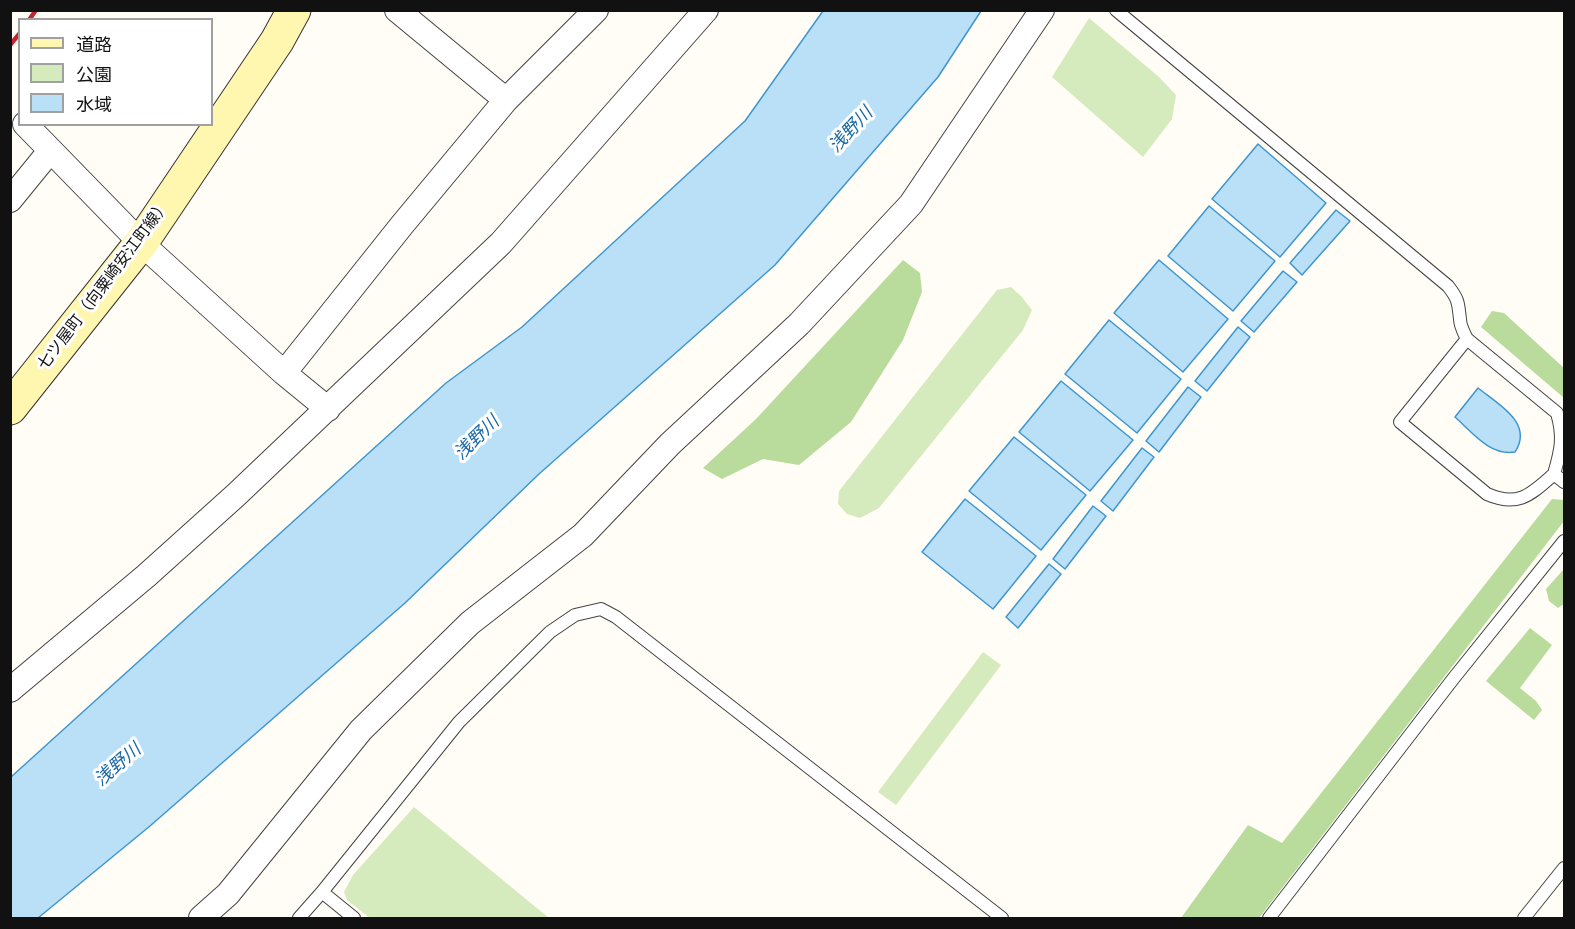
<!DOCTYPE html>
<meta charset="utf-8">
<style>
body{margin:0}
#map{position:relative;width:1575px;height:929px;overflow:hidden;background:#fffdf5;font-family:"Roboto Serif","Noto Sans JP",serif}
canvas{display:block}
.frame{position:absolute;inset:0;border:12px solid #111;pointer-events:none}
.legend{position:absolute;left:18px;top:18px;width:195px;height:108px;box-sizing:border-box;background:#fff;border:2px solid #a0a0a0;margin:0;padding:8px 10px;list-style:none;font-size:18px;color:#111}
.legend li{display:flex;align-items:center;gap:12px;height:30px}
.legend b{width:30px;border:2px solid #a0a0a0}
</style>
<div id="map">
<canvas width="1575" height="929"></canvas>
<div class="frame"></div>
<ul class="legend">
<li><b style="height:8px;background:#fff6b0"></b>道路</li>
<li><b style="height:16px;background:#d5ebbd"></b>公園</li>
<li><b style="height:16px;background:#b9e0f7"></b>水域</li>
</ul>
</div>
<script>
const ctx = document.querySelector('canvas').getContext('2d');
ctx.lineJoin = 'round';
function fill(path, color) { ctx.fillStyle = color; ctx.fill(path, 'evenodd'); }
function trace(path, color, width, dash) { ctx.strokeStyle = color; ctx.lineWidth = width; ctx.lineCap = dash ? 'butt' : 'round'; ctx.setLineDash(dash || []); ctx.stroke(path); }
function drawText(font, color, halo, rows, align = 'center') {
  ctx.font = font + ' "Roboto Serif","Noto Sans JP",serif'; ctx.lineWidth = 6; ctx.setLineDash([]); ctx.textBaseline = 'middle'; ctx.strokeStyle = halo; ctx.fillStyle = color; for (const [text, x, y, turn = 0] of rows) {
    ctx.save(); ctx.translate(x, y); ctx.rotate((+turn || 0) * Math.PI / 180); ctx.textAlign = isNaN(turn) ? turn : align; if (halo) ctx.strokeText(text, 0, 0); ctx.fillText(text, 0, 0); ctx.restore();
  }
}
fill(new Path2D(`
 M1089 18 1159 77 1176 95 1172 119 1143 157 1052 77Z
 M1011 287 1021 296 1032 310 1023 330 879 508 860 518 847 514 838 504 839 491 997 290Z
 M983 652 1001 665 896 805 878 792Z
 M414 807 549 918H370L347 900 344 892 353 875Z`), '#d5ebbd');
fill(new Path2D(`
 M903 260 920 273 922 292 903 340 851 422 799 465 763 459 722 479 703 468 756 419Z
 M1492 311 1504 313 1564 368V398L1481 327Z
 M1552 499 1564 500V521L1259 918H1181L1248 825 1282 843Z
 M1564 569V604L1558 608 1549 601 1546 589Z
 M1530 628 1552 645 1520 688 1536 701 1542 710 1534 720 1486 681Z`), '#b9dc9c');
const water = new Path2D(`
 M823 11H981L938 77 775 265 539 474 405 603 150 826 38 918H11V777L446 383 522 327 745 121Z
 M1258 144 1326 203 1280 257 1212 199Z
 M1209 206 1275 261 1233 311 1168 256Z
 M1336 210 1350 221 1302 275 1290 263Z
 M1159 260 1228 319 1183 372 1114 313Z
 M1283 271 1297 282 1254 332 1241 321Z
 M1109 320 1181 379 1137 433 1065 374Z
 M1238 327 1250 337 1207 391 1195 381Z
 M1061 381 1133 440 1090 491 1019 432Z
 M1188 387 1201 397 1159 452 1146 441Z
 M1478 388C1498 404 1534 423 1515 452 1490 456 1473 433 1455 417Z
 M1014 437 1086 495 1041 550 969 491Z
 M1142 448 1154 457 1113 511 1101 501Z
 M965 499 1036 556 993 609 922 552Z
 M1093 506 1106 516 1065 569 1053 559Z
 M1049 564 1061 574 1018 628 1006 617Z`);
fill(water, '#b9e0f7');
trace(water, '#3f96cf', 1.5);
const service = new Path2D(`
 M1116 10 1448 286C1459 300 1458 303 1460 319 1460 326 1464 333 1467 339L1557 413C1564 437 1561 450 1554 474L1564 482
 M1467 339 1400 422 1487 494C1519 508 1531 494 1554 474
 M299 918 322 892
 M354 918 322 892 459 722 550 632 575 615 601 609 616 617 1002 918
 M1269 918 1453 679 1564 541
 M1524 918 1564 868`);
const minor = new Path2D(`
 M397 10 506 100
 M25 124 141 243 284 373 328 409
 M10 200 50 151
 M284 373 402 225 506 100 596 10
 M10 690 146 576 236 495 501 243 706 10
 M201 918 228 894 361 730 470 623 583 535 670 444 799 324 911 204 1042 10`);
const secondary = new Path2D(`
 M10 408 141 243 277 41 294 10`);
trace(service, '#444', 14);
trace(minor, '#444', 26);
trace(secondary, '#333', 35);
trace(service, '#fff', 12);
trace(minor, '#fff', 24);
trace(secondary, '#fff6b0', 33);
trace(new Path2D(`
 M29 20 36 10
 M10 45 20 33`), '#c4262e', 4.5);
drawText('16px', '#111', '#fff', [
 ["七ツ屋町（向粟崎安江町線）",104,285,-53]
]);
drawText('italic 18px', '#1768a6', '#fff', [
 ["浅野川",851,130,-47],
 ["浅野川",477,438,-44],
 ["浅野川",118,765,-41]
]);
</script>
